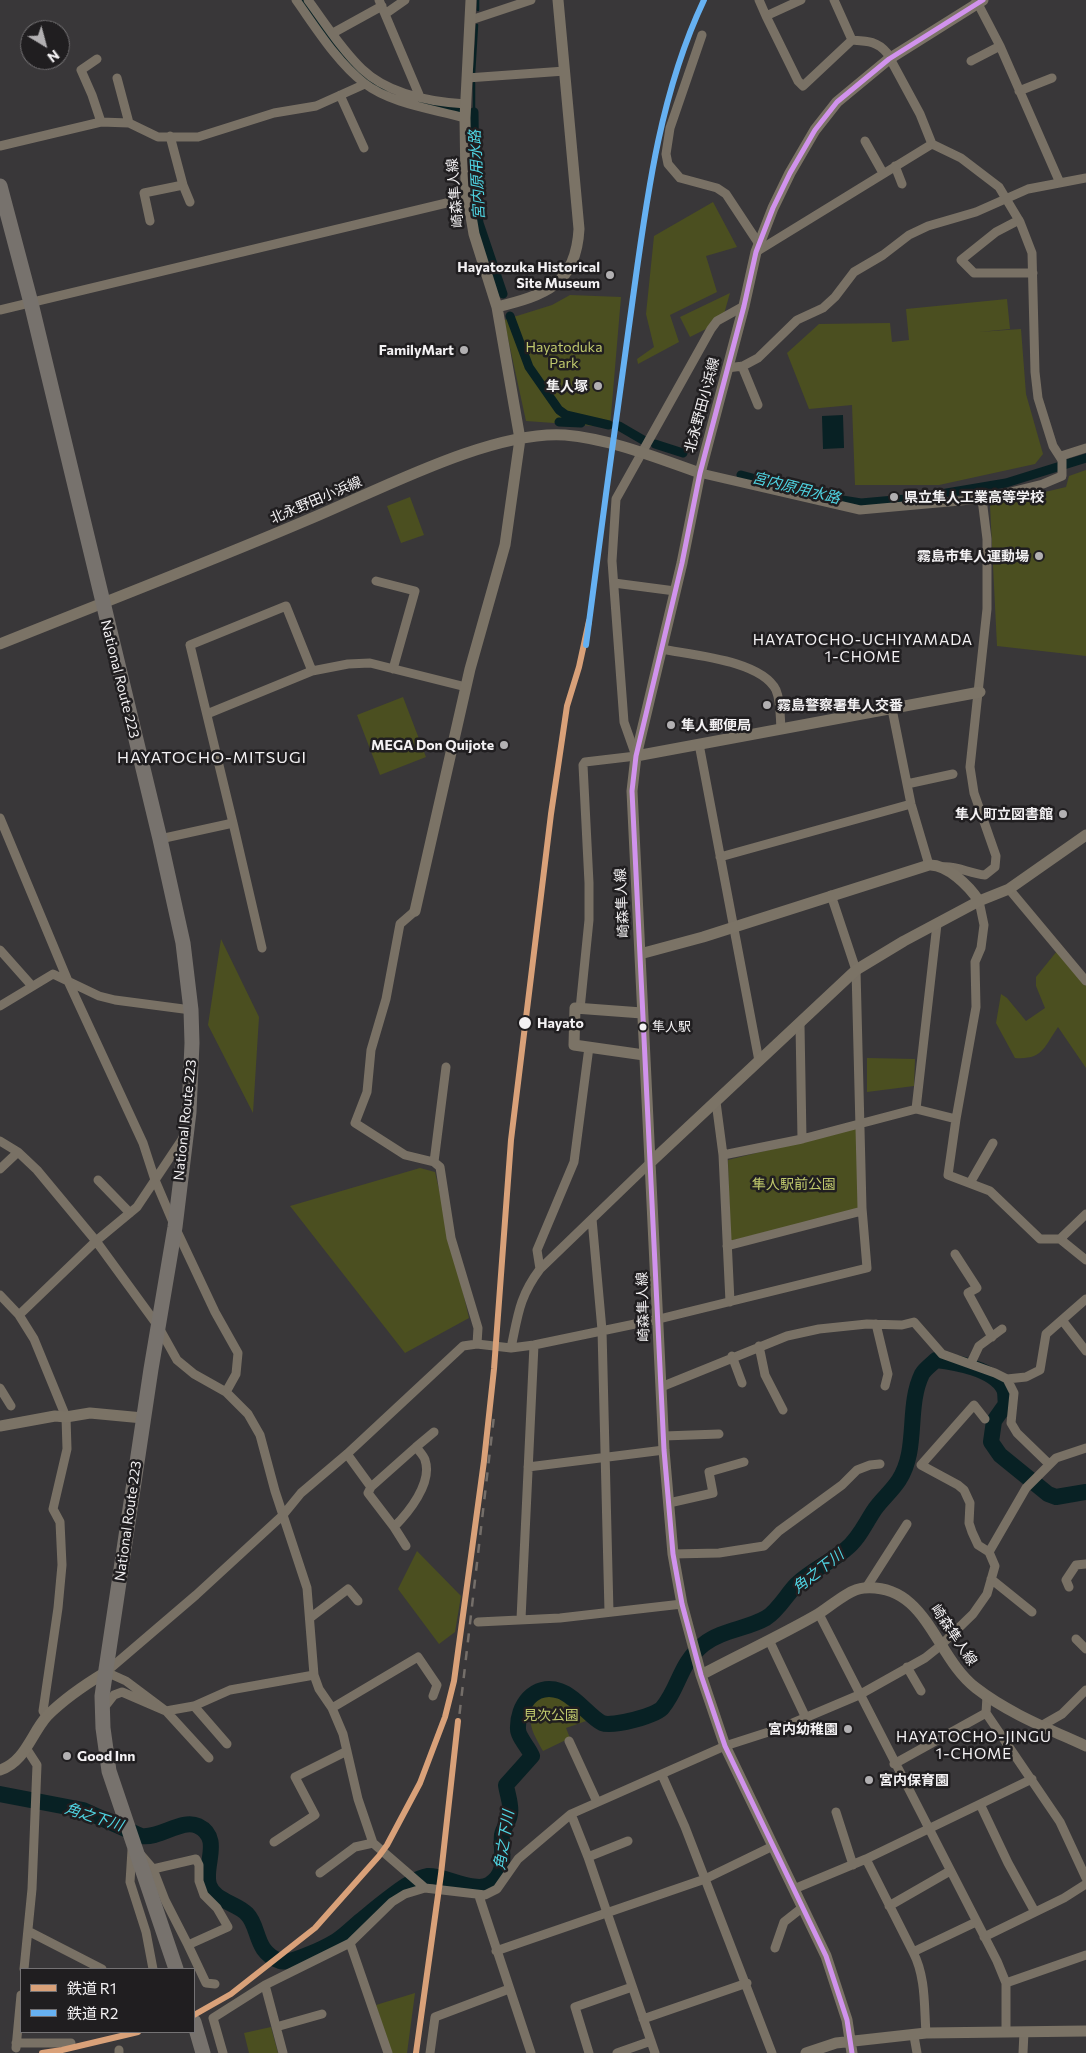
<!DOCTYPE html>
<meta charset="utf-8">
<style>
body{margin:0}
#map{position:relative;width:1086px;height:2053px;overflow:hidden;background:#393739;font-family:Commissioner,"Noto Sans JP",sans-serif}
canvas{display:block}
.legend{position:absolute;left:20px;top:1968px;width:175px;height:65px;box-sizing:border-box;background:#201e20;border:1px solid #747274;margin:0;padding:6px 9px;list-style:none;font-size:15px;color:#f3f1f3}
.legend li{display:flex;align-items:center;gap:10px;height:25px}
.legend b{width:25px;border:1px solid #747274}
.north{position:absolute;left:20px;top:20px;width:50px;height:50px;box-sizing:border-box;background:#201e20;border:1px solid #747274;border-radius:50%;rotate:143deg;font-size:14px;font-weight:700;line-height:20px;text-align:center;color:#f3f1f3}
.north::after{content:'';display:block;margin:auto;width:18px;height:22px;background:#b2b0b2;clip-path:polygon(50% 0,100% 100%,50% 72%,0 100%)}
</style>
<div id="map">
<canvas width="1086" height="2053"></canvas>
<ul class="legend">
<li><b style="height:6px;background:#d9a179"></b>鉄道 R1</li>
<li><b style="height:6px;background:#66b1f2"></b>鉄道 R2</li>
</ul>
<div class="north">N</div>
</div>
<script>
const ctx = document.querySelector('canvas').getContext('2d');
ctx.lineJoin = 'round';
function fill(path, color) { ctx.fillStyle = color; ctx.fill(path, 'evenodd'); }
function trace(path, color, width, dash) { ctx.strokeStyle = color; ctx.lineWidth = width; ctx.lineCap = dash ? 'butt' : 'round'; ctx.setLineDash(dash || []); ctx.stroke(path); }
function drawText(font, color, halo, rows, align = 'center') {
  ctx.font = font + ' Commissioner,"Noto Sans JP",sans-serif'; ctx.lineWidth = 5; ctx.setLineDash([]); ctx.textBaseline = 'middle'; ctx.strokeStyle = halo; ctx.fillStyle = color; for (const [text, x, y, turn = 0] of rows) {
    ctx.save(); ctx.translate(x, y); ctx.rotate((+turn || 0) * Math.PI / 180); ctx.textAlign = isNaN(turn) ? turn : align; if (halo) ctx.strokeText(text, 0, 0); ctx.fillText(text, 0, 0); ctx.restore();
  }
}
fill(new Path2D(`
 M713 202 737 247 706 256 717 292 670 315 679 342 638 364 637 359 654 347 646 314 654 236Z
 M730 293 722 321 690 337 680 317Z
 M570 295 621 297 610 427 526 421 504 320 552 305Z
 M1007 299 1010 329 979 332 1021 329 1026 394 1043 454 1035 464 939 485H855L852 405 809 409 787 353 819 324 890 323 892 342 909 340 906 309Z
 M1086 470V656L997 646 990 505 1066 487 1069 476Z
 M410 497 424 535 401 543 387 506Z
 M403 697 426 757 380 775 357 715Z
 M221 939 259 1017 253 1113 208 1025Z
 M1057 951 1086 986V1068L1058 1027C1044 1047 1043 1060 1015 1058L996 1023 1001 994 1007 998 1026 1021 1045 1008 1036 986V977Z
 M867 1058 915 1059 914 1086 867 1092Z
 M857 1128 860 1209 730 1241 728 1160Z
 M420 1168 435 1172 469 1318 405 1353 290 1206Z
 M417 1551 461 1596 455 1632 439 1644 398 1589Z
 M545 1695C566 1695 576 1704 589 1720L566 1728 570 1738 543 1751C532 1731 526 1723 535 1700Z
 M415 1993 407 2053H391L376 2005Z
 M271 2027 278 2053H249L244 2033Z`), '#4b4f20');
fill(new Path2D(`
 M843 415 844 448 823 449 822 416Z`), '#082124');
trace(new Path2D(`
 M478 0V10
 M474 74 477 25
 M474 112V83`), '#082124', 2.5);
trace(new Path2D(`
 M301 0C325 33 348 72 386 89
 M410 99 456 110
 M474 112 475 192 479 223 503 294
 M510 316 529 367 559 410 566 415 609 425
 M559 422 581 423
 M619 426 643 440
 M655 444 683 453
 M741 475 823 497 861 503 917 498 1006 483 1086 458`), '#082124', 9);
trace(new Path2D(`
 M0 1794 83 1810 141 1836C160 1839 182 1818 198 1826 223 1838 203 1866 209 1885 214 1901 237 1903 247 1914 260 1927 254 1952 280 1961 290 1965 326 1947 336 1941 344 1936 352 1928 359 1922 375 1909 390 1896 407 1885 412 1882 421 1877 428 1876 444 1875 476 1894 490 1884 509 1871 500 1853 502 1835 503 1828 509 1822 510 1814 512 1806 507 1793 506 1785L532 1756C529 1748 518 1737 518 1729 517 1706 534 1682 560 1691 575 1696 591 1718 602 1723 612 1727 657 1716 663 1707 680 1686 679 1664 704 1644 722 1630 747 1629 766 1618 778 1611 787 1594 797 1584 812 1570 831 1562 846 1549 859 1539 866 1522 875 1509 882 1499 892 1491 899 1480 919 1449 906 1407 922 1374 925 1369 932 1364 936 1360 955 1362 994 1369 1004 1389 1006 1393 1005 1400 1006 1404L994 1421 991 1442 1000 1455 1048 1494 1056 1497 1086 1492`), '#082124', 16);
trace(new Path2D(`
 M296 0C316 28 337 62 364 83 391 104 433 109 465 118
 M308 0C325 23 341 49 362 69 388 94 432 102 466 104
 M379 0 420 97
 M759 0 766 16
 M801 0 766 16 798 81 803 86 852 40
 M976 0 1000 46 1060 183
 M385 14 405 0
 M471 20 531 0
 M333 33 382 6
 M702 35 670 128 666 154 668 164 680 178 717 188 726 194 759 244
 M97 59 81 70 92 95 101 122
 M971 61 1000 46
 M117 78 129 123
 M467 78 565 71
 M1019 91 1052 78
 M340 95 364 148
 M865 141 883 173
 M0 146 101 122 129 123 158 137H198L274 113 316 106 365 84
 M895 166 902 184
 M183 185 190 202
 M1019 220 996 232 961 260 974 273H1033
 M150 221 144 193 183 185 170 136
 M756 252 932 144
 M0 310 459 200 469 201
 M742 366 758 405
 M727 368 743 366 758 358 797 320 823 308 835 297 854 272 883 255 909 235 928 226 976 212 1028 189 1086 178
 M1061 456 1086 448
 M700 473 860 510 982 499 1043 484 1062 476V460L1053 446 1038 398 1035 372 1032 253 1020 222 999 187 961 158 932 144 920 114 887 53C877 41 867 41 852 40L834 0
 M376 581 415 591 393 669
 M614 583 675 591
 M661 649C691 655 761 660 776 690 781 702 780 717 781 729
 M312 671 348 664 370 663 466 687
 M892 709 911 804 929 865
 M699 744 759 1061
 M907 784 953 774
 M0 818 68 981 143 1143 155 1180 175 1227 215 1312 238 1353 236 1374 226 1392
 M233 823 262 948
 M160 839 233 823 190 645 286 606 312 671 207 714
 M720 857 911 804
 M942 867C956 865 970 874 985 875L995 867 996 856 974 793 970 767 987 609V539L982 499
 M1009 889 1086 981
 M415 911 400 924 386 999 371 1050 367 1092 355 1123 405 1155 434 1162 440 1167 451 1238 478 1328 477 1344
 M0 950 32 986
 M0 1006 53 974 99 996 115 1000 191 1010
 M580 1009 589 920V883L583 765 585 762 636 756 624 722 612 561 616 499 711 329 717 321 744 306
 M800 1025 802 1139
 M716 1102 723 1155 730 1302
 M916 1109 937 924
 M956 1119 976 1007 975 962 981 948 984 925 979 901
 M0 1141 18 1152 37 1170 96 1241 158 1326 177 1360 194 1374 226 1392 248 1414 260 1435 275 1491 307 1588 314 1675 319 1689 332 1708 343 1734 358 1799 373 1843 425 1888
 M723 1155 802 1139 916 1109 956 1119 948 1175 990 1191 1040 1239H1060L1086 1260
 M434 1162 446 1067
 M0 1169 18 1152
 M98 1180 130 1213
 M970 1183 993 1143
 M592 1219 602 1330 609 1612
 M1060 1239 1086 1214
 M727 1246 862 1211
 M955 1254 977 1288 968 1293 992 1337
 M540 1269 537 1250 574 1162 589 1047
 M0 1295 19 1315 34 1339 66 1417 67 1449 53 1509 60 1522 62 1565 58 1608 43 1711 47 1717
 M19 1315 96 1241 137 1207 183 1138
 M1062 1320 1086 1351
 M876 1324 888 1374 885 1386
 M759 1346 765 1375 783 1410
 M511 1348C518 1315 519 1297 540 1269L652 1161
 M732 1356 742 1383
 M971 1363 979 1346 1002 1329
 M1007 1379 1026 1377 1040 1370 1046 1334 1086 1299
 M661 1387 787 1336 819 1329 867 1324 902 1325 914 1322 942 1354 995 1373 1007 1379 1014 1393 1011 1423 1017 1433 1049 1464
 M0 1388 11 1406
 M664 1436 719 1434
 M416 1447 434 1432
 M347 1454 371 1487 368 1493 394 1527C408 1513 433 1483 425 1460 424 1456 419 1451 416 1447L371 1487
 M528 1467 664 1450
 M669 1503 713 1493 709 1472 744 1462
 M394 1527 406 1546
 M989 1552 1026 1488 1056 1458 1086 1448
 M673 1554 719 1553 764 1546 779 1531 842 1485 857 1470 870 1465 880 1464
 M991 1579 1032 1612
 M1069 1587 1066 1580 1076 1565 1086 1564
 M866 1588 907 1524
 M819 1614 997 1961 1006 1983V2032
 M310 1618 348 1589 358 1601
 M521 1619 534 1345
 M478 1622 560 1618 682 1604
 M1076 1639 1086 1649
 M769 1640 805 1716
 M907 1667 921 1691
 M314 1675 230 1690 194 1706 166 1711 126 1681 106 1672 196 1595 283 1515 301 1493 347 1454 463 1346 477 1344 511 1348 534 1345 659 1319 867 1268 862 1208 856 970 831 895
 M194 1706 227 1744
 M332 1708 418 1657 437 1685 433 1696
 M103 1709 114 1695 122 1692 166 1711 209 1758
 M986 1713 1060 1822 1086 1878
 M1041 1726 1062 1714 1086 1690
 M569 1741 597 1802
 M894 1764 986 1713 987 1696
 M662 1775 685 1827 772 2053
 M980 1804 1008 1863 1035 1912
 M836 1812 853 1865
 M571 1814 588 1857 655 2053
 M274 1842 315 1815 295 1777 347 1751
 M132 1850 130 1882 146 1932 153 1969
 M141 1855 153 1869 165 1900 188 1945 228 1927 217 1908 204 1895 199 1881V1865L196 1859 153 1869
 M588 1857 628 1841
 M866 1859 913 1952 976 1922
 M320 1873 355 1847 373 1843
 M794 1889 866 1859 1032 1779
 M479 1896 531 2053
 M889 1906 950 1871
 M28 1931 102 1969
 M984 1937 1064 1898 1086 1884
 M350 1943 388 2053
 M188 1945 206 1983 215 1984
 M775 1948 784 1922 803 1907
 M496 1951 705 1879 773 1846
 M913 1952C926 1977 924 2006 926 2033
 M24 1969 32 1889 37 1765 26 1748
 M1006 1983 1086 1955
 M265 1985 283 2053
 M643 2019 747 1983
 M276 2027 322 2014
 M914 2036 917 2053
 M16 2043H71
 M16 2048 21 1995
 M119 2050V2053
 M223 2053 213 2018 265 1985 350 1943 392 1902 405 1894 425 1888 485 1895 497 1889 518 1859 571 1814 725 1746 781 1728 859 1695 925 1658 940 1646 973 1614 987 1594 995 1566 989 1552 978 1545 972 1532 969 1523 970 1503 964 1490 958 1485 921 1465 974 1405 985 1419
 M430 2053 435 2017 509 1989
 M589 2053 575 2007 632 1987
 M617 2053 651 2041
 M1023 2053 1024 2032`), '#797165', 9);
trace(new Path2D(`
 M497 307C545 295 576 285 579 229L558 0
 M0 644C102 603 204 564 305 521 376 492 490 430 565 435 611 439 657 458 700 473
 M636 756 980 692
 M415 911 470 669 505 545 520 439 497 307 474 234 466 187 465 118 471 0
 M640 954 703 937 929 865C947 864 969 886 979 901
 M642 1013 575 1008 574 1045 644 1055
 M652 1161 856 970 904 941 979 901 1009 889 1086 835
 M0 1426 55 1416 66 1417 90 1413 143 1418
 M701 1675C740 1654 780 1636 818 1614 831 1606 849 1589 864 1588 927 1583 935 1657 976 1688 1008 1713 1049 1729 1086 1746
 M0 1770C25 1762 31 1734 47 1716 64 1699 86 1684 106 1672
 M806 2053 836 2043 926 2033 1086 2031
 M852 2053 847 2020 826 1956 725 1746 701 1675 682 1604 673 1554 664 1450 632 791 636 756 682 563 700 473 744 306 756 252 773 208 790 173 815 130 837 102 889 59 983 0`), '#7b7366', 11);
trace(new Path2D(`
 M0 186 31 303 160 839 183 943 191 1010 192 1043 189 1112 175 1227 151 1369 102 1696 103 1728 109 1771 176 1969
 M194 2022 203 2053`), '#77726d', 15);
trace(new Path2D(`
 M416 2053 441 1874 494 1416`), '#746e69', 2.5, [9, 9]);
trace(new Path2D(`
 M852 2053 847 2020 826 1956 725 1746 701 1675 682 1604 673 1554 664 1450 632 791 636 756 682 563 700 473 744 306 756 252 773 208 790 173 815 130 837 102 889 59 983 0`), '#d193ec', 5);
trace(new Path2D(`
 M194 2015 231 1994 315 1928 379 1856 387 1845 420 1783 445 1717 454 1681 484 1461 494 1369 511 1140 551 814 567 706 579 667 589 621
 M42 2053 62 2050 138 2032
 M416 2053 441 1874 458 1721`), '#d9a179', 6);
trace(new Path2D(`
 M586 645C600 536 615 428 630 319 645 212 657 99 704 0`), '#66b1f2', 6);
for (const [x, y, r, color] of [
 [610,275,5,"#b2b0b2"],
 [464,350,5,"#b2b0b2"],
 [598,386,5,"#b2b0b2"],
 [894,497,5,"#b2b0b2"],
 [1039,556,5,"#b2b0b2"],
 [767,705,5,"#b2b0b2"],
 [671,725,5,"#b2b0b2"],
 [504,745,5,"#b2b0b2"],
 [1063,814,5,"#b2b0b2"],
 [525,1023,7,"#f3f1f3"],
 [643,1027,4.5,"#f3f1f3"],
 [848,1729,5,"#b2b0b2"],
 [67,1756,5,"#b2b0b2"],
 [869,1780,5,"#b2b0b2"]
]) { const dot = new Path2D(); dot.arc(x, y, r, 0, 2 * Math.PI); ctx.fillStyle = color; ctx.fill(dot); trace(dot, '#201e20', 2); }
drawText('13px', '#f3f1f3', '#201e20', [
 ["隼人駅",652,1027]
], 'left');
drawText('14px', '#f3f1f3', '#201e20', [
 ["崎森隼人線",455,193,-95],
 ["北永野田小浜線",702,405,-75],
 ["北永野田小浜線",316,500,-23],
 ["National Route 223",120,679,76],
 ["崎森隼人線",622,903,-93],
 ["National Route 223",185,1120,-84],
 ["崎森隼人線",643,1307,-92],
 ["National Route 223",128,1521,-82],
 ["崎森隼人線",954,1635,56]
]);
drawText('bold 14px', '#f3f1f3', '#201e20', [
 ["Hayatozuka Historical",600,267],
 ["Site Museum",600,283],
 ["FamilyMart",454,350],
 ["隼人塚",588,386],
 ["県立隼人工業高等学校",904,497,"left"],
 ["霧島市隼人運動場",1029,556],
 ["霧島警察署隼人交番",777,705,"left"],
 ["隼人郵便局",681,725,"left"],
 ["MEGA Don Quijote",494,745],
 ["隼人町立図書館",1053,814],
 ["宮内幼稚園",838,1729],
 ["Good Inn",77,1756,"left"],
 ["宮内保育園",879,1780,"left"]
], 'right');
drawText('14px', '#bfc86c', '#201e20', [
 ["Hayatoduka",564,347],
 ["Park",564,363],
 ["隼人駅前公園",794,1184],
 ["見次公園",551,1715]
]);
drawText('bold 14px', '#f3f1f3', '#201e20', [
 ["Hayato",537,1023]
], 'left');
drawText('italic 15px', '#4fd5e3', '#201e20', [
 ["宮内原用水路",477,175,-93],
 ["宮内原用水路",796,488,14],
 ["角之下川",818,1571,-38],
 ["角之下川",94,1817,18],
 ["角之下川",504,1840,-81]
]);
ctx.letterSpacing = '1px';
drawText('15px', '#f3f1f3', '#201e20', [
 ["HAYATOCHO-UCHIYAMADA",863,640],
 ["1-CHOME",863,657],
 ["HAYATOCHO-JINGU",974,1737],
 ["1-CHOME",974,1754]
]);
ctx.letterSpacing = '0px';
ctx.letterSpacing = '1px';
drawText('16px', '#f3f1f3', '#201e20', [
 ["HAYATOCHO-MITSUGI",212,758]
]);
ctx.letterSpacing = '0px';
</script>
